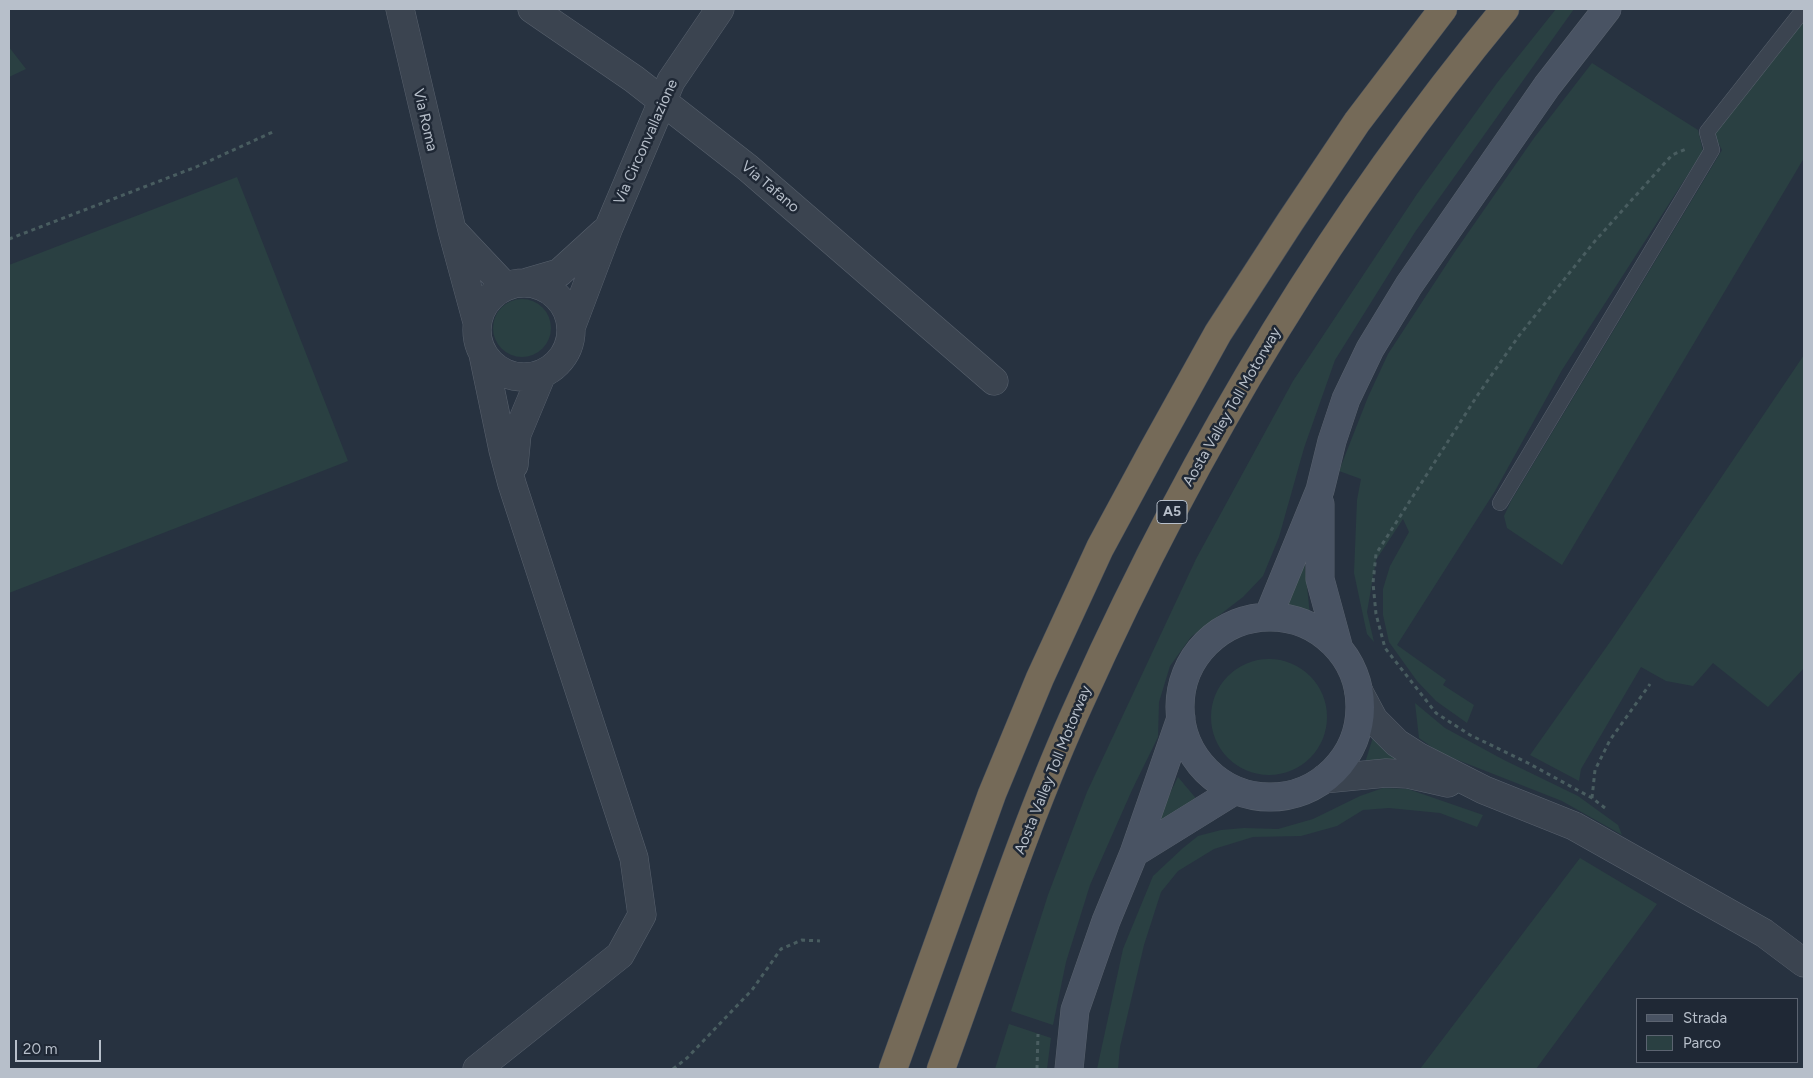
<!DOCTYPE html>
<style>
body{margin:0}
#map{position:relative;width:1813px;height:1078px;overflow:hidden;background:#273240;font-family:Figtree,sans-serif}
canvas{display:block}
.frame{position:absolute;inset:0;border:10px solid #b7bfca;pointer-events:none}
.legend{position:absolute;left:1636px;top:998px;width:162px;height:65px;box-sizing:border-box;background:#1f2835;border:1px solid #5c6471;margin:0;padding:6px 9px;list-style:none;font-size:15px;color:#b7bfca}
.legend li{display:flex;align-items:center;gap:10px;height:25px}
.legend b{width:25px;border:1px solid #5c6471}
.scale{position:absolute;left:15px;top:1040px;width:86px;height:22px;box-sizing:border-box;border:2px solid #b7bfca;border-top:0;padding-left:6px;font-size:15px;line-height:18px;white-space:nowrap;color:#b7bfca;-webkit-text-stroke:4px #1f2835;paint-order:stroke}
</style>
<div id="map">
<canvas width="1813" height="1078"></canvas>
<div class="frame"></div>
<ul class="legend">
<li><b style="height:6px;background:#495363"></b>Strada</li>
<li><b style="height:14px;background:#2a4042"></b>Parco</li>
</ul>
<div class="scale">20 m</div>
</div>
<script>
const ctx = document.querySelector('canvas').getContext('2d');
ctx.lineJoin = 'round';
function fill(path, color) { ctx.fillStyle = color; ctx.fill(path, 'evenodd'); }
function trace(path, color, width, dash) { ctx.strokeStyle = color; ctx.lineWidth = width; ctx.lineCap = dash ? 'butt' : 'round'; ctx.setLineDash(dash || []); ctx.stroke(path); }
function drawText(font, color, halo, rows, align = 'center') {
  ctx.font = font + ' Figtree,sans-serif'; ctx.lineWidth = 5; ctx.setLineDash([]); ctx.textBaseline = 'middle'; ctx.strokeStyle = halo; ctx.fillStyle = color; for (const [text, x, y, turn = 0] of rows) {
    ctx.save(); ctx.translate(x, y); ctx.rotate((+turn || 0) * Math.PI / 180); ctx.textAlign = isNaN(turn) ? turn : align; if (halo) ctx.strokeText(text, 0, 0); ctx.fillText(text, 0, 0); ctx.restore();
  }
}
fill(new Path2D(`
 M1556 9H1574L1415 232 1335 360 1304 448 1279 537 1263 576 1243 597 1191 637 1170 666 1159 702 1158 737 1132 790 1090 885 1066 962 1053 1025 1011 1011 1048 895 1087 792 1196 559 1293 381 1417 194 1497 83Z
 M1804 17V158L1562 565 1507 528 1504 516 1511 501 1722 150 1714 135Z
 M9 47 26 69 9 77V46Z
 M1592 63 1698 130 1703 151 1562 370 1495 491 1397 645 1446 680 1443 685 1474 705 1467 723 1436 701 1417 681 1389 642 1383 615V589L1390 566 1409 532 1403 519 1376 560 1367 612 1374 642 1367 634 1354 573 1357 500 1361 479 1339 471 1368 397 1388 354 1454 253 1534 138Z
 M237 177 348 461 9 593V265Z
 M493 328a29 29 0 1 1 58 0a29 29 0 1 1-58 0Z
 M1804 355V668L1768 707 1713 663 1693 686 1666 681 1641 667 1581 769 1579 781 1530 755 1610 642Z
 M1304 558 1310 615 1281 606Z
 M1211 717a58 58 0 1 1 116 0a58 58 0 1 1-116 0Z
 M1415 703 1445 728 1504 760 1578 796 1618 825 1622 835 1562 801 1440 753 1419 738Z
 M1374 734 1404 760 1364 766Z
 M1178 777 1199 802 1153 828Z
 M1383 788 1408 789 1483 815 1477 827 1440 813 1389 808 1363 810 1337 826 1301 836 1253 837 1214 849 1178 871 1161 892 1144 945 1120 1047 1118 1069H1097L1123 949 1153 876 1183 848 1198 836 1221 830 1244 828 1278 829 1313 819 1360 796Z
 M1580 858 1657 904 1536 1069H1420Z
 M1009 1024 1051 1038 1047 1069H995Z`), '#2a4042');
const lane = new Path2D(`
 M1500 503 1712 150 1707 132 1804 9`);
const street = new Path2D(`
 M400 9 452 230 477 322
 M532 9 634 79 748 168 994 381
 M455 233 505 286
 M528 282 559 273 604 232
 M477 330a47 47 0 1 1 94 0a47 47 0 1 1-94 0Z
 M572 325 609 227 671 81 720 9
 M514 465 517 434 542 374
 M1359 692 1374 720 1397 743 1419 757 1484 790 1574 826 1764 933 1804 963
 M1324 779 1386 773 1408 774 1448 783
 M477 1069 620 955 642 915 634 858 512 484 503 450 483 354`);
const secondary = new Path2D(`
 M1320 504V579L1339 649
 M1268 617 1320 490 1332 441 1346 399 1370 349 1409 285 1547 86 1607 9
 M1180 707a90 90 0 1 1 180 0a90 90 0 1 1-180 0Z
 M1134 853 1234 791
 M1069 1069 1075 1010 1106 921 1134 853 1181 718`);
const highway = new Path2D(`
 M893 1069 992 794 1040 678 1100 548 1153 450 1218 333 1290 222 1357 122 1443 9
 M941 1069C986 946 1026 820 1081 700 1192 453 1332 218 1505 9`);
trace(lane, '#58616d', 16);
trace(street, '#58616d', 29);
trace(secondary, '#58616d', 29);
trace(highway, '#454e5a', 29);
trace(new Path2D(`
 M9 239 196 167 275 131
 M1592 798 1595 770 1610 740 1650 684
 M1605 808 1592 798 1528 763 1470 735 1436 713 1385 648 1376 614 1373 583 1376 554 1477 396 1518 337 1595 241 1672 155 1686 149
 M673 1069 687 1058 752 990 781 949 802 940 820 941
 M1037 1069 1038 1034`), '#495d60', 3, [4, 4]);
trace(lane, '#3b4450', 15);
trace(street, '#3b4450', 28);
trace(secondary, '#495363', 28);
trace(highway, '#756a58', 28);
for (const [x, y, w] of [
 [1172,512,30]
]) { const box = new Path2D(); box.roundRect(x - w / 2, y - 11.5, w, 23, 4); ctx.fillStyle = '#1f2835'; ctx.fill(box); trace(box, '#b7bfca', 1); }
drawText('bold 14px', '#b7bfca', null, [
 ["A5",1172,512]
]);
drawText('15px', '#b7bfca', '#1f2835', [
 ["Via Roma",425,120,77],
 ["Via Circonvallazione",646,142,-66],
 ["Via Tafano",770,187,40],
 ["Aosta Valley Toll Motorway",1232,407,-60],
 ["Aosta Valley Toll Motorway",1053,770,-68]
]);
</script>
